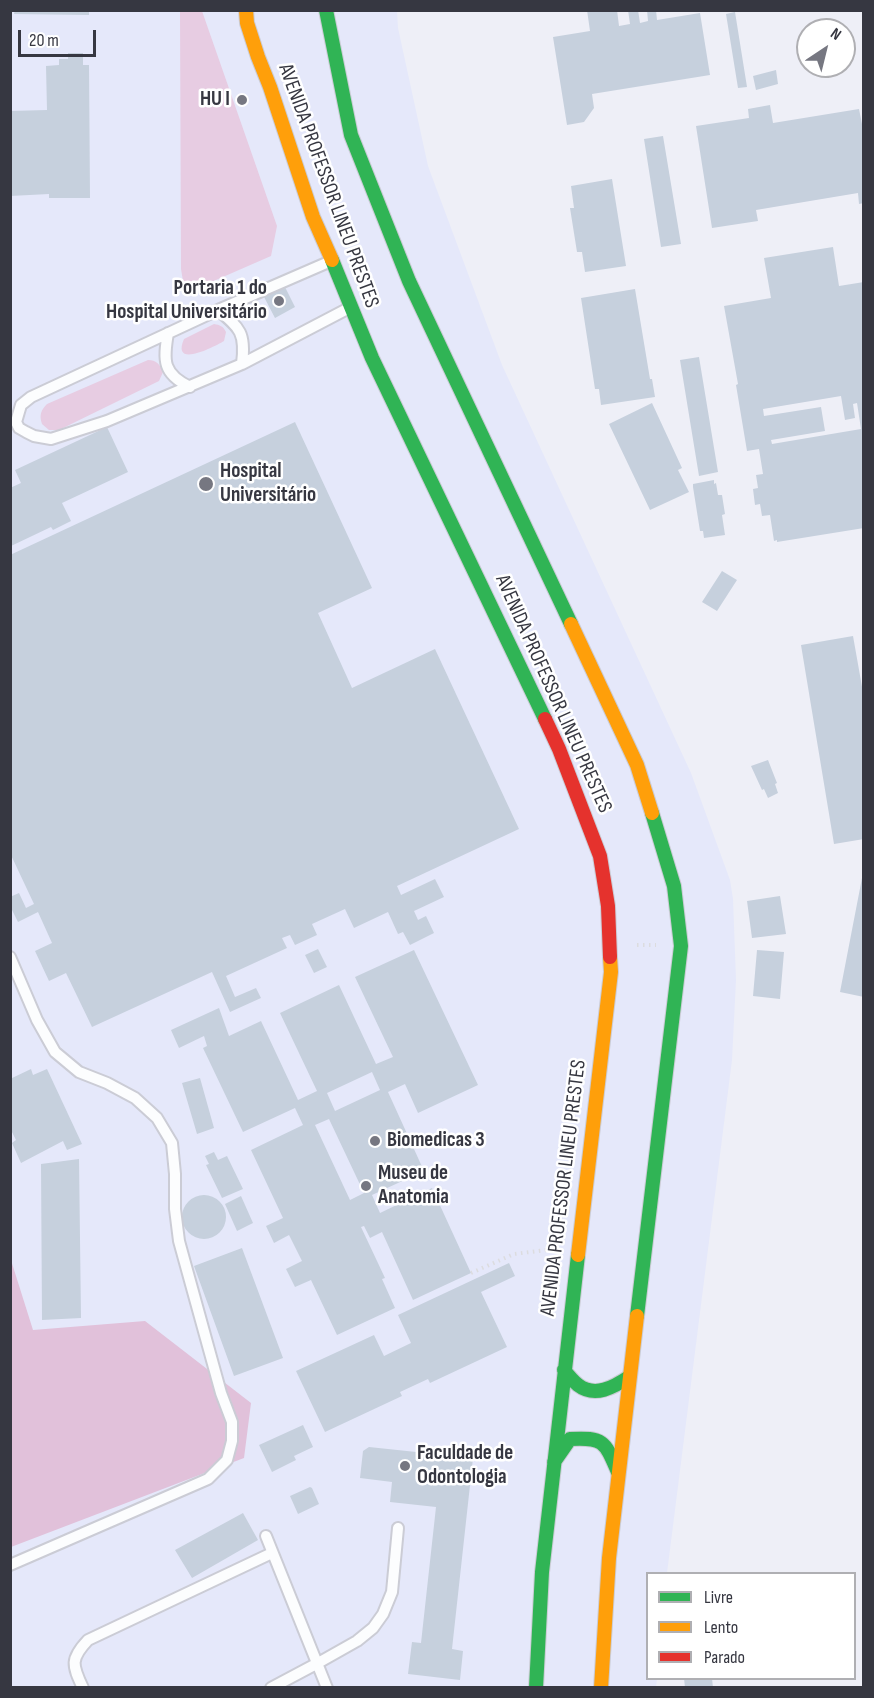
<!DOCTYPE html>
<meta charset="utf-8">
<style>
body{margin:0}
#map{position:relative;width:874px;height:1698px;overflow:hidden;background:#eeeff7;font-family:"Sofia Sans Condensed",sans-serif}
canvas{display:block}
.frame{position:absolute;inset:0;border:12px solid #363741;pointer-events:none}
.legend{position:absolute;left:646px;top:1572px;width:210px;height:108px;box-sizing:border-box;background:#fff;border:2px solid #afafb3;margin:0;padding:8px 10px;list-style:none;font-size:18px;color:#363741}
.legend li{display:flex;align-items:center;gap:12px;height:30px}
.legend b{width:30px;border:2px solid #afafb3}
.north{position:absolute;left:796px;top:18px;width:60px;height:60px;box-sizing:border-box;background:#fff;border:2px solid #afafb3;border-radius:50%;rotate:35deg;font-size:16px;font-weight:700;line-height:24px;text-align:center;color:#363741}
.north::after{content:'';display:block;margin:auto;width:21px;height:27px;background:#767781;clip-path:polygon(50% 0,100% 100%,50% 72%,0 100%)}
.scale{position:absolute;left:18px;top:30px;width:78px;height:27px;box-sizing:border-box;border:3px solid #363741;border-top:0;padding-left:8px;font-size:18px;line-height:21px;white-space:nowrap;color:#363741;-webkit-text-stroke:4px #fff;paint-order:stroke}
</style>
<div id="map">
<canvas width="874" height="1698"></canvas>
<div class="frame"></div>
<ul class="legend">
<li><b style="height:8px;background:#30b455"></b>Livre</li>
<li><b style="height:8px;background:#ff9f0a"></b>Lento</li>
<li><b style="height:8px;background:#e5322d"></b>Parado</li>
</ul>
<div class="north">N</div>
<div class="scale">20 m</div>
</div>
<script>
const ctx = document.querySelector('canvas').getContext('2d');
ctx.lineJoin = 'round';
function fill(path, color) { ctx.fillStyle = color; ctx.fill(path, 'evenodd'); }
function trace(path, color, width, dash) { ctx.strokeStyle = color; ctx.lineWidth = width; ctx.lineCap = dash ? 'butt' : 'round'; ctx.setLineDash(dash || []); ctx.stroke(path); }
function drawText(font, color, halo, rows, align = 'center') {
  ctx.font = font + ' "Sofia Sans Condensed",sans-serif'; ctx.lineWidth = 5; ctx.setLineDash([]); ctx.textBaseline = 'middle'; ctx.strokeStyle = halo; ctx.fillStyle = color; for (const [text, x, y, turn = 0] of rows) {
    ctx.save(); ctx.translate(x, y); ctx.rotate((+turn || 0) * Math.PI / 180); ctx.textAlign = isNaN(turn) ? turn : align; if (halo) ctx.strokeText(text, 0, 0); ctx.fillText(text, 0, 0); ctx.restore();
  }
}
fill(new Path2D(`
 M11 11H397L398 28 428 166 502 365 691 773 730 880 733 899 736 980 732 1060 667 1573 648 1574V1678L657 1679 656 1687 11 1688Z`), '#e5e8fa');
fill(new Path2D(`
 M180 11H202L277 226 271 256 200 287H192L183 281 181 269Z
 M214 324C220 325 223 326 226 332L224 341C214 347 171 369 184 339Z
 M148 360C156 360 160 364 163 372L159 381 59 430H49L42 424C39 415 41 410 47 404Z`), '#e7cce2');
fill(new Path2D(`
 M10 1257 33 1330 145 1321 251 1403 244 1458 11 1547Z`), '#e1c1da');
fill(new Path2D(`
 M15 10H89V15L14 14Z
 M587 10H617L619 26 630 24 628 10H638L640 23 648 21 647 10H656L657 20 700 13 710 75 592 94 594 108 584 122 567 125 553 37 590 31Z
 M735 12 747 87 738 88 726 14Z
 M68 53H83V65H89L90 198H49V194L10 196V111L47 110 46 66 59 65V59H68Z
 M776 70 778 84 756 90 753 76Z
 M770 105 773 123 859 109 864 134V203L859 204 858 193 756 210 758 221 712 228 696 126 749 118 748 109Z
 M663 136 681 244 661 247 644 139Z
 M612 179 626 266 585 272 582 252H577L570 208H574L571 186Z
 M833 247 839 286 864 282V528L777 542V540L774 541 770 515 762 516 760 504 755 505 753 489 758 488 756 475 763 474 759 449 747 451 736 385 738 384 724 306 771 298 764 258ZM841 396 845 420 855 418 853 404 857 403 861 429 772 444 771 440 825 431 821 407 764 416 763 409Z
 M284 285 295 307 275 318 263 295Z
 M635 289 650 379H652L655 397 601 405 599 389H595L581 298Z
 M699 357 718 472 699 476 680 360Z
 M652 403 682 468 678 470 689 492 650 510 609 424Z
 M295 422 372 588 318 613 352 688 435 649 519 829 397 886 401 895 435 879 444 897 414 911 418 920 426 916 434 933 410 945 403 932 398 934 388 912 354 928 345 909 312 924 317 935 295 945 290 935 282 938 287 948 226 976 235 997 256 988 261 998 230 1012 212 972 92 1027 66 973 49 981 35 951 52 943 38 912 18 922 10 906V897L19 893 26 908 34 904 10 853V555Z
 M107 427 128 472 62 503 71 521 53 530 51 527 11 546 10 488 21 483 15 470Z
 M714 480V484L716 483 718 495H722L725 514 722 515 725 535 704 538 703 531H700L693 487V484Z
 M722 571 737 580 717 611 702 602Z
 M853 636 864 698V839L834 844 801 645Z
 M768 760 777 783 775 784 778 793 768 798 764 789 762 790 751 766Z
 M862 878H864V997L840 992Z
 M780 896 786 934 752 938 747 901Z
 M318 949 327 967 314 973 305 955Z
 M414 950 478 1085 418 1113 405 1084 388 1092 424 1171 372 1195 380 1213 432 1188 471 1273 413 1300 382 1232 370 1238 364 1226 361 1227 385 1278 382 1279 395 1308 337 1335 311 1280 295 1287 286 1269 302 1261 289 1235 274 1243 266 1226 283 1218 251 1150 303 1125 295 1108 243 1132 203 1048 207 1046 204 1036 179 1048 171 1030 219 1008 229 1036 261 1021 298 1100 317 1091 280 1013 339 985 376 1064 393 1057 355 977ZM372 1072 380 1090 335 1111 327 1093ZM329 1119 364 1193 350 1200 315 1125Z
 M757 950 784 952 780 999 753 996Z
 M31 1069 33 1075 47 1069 82 1144 67 1150 63 1141 21 1163 12 1143 16 1140 10 1128V1079Z
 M200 1078 214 1128 197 1134 182 1083Z
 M214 1152 218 1160 227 1156 243 1189 222 1198 206 1165 209 1164 205 1156Z
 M79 1159 81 1318 42 1320 41 1164Z
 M182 1217a22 22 0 1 1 44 0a22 22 0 1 1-44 0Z
 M241 1196 253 1223 237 1231 225 1204Z
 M242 1248 283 1358 234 1376 194 1266Z
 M509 1263 515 1276 481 1292 507 1347 430 1383 428 1379 400 1392 402 1396 325 1432 296 1371 374 1335 384 1356 411 1343 398 1315Z
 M303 1425 313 1447 294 1456 296 1460 272 1472 259 1445Z
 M369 1447 473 1458 452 1649 463 1651 460 1680 408 1674 412 1642 421 1643 436 1507 390 1502 392 1482 360 1478 363 1451Z
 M310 1487 312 1488 319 1504 298 1514 290 1496Z
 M243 1513 258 1540 192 1578 175 1550Z
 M684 1678H712L713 1688H685Z`), '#c6d0dd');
const lane = new Path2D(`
 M331 261 218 310 31 397 21 405 16 422 19 428 26 432 34 436 51 439 107 421 242 364 351 307
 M218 310C240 328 246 333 242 364
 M168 333C163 361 163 374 190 387
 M10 957 37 1020 55 1052 79 1072 107 1083 135 1098 157 1118 172 1143 175 1174V1209L179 1241 221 1393 232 1422V1441L227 1460 208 1479 10 1565
 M266 1536 327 1688
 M83 1688C72 1665 70 1659 88 1640L272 1553
 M271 1688 318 1663 357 1641 373 1628 383 1614 392 1592 398 1528`);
const fast = new Path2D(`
 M326 10 351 135 409 281 571 624
 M332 260 372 358 545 719
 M637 1316 681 946 674 886 652 813
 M564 1370C568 1375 573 1381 578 1385 595 1398 614 1387 629 1377
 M554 1462 570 1439C604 1437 605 1442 618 1472
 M536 1688 542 1572 578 1255`);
const slow = new Path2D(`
 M246 10 247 23 258 57 270 87 313 217 332 260
 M571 624 637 765 652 813
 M578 1255 611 972 610 957
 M601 1688 609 1558 637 1316`);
const jam = new Path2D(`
 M545 719 559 749 600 856 608 906 610 957`);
trace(lane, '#cbccd5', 14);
trace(fast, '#cbccd5', 16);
trace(slow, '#cbccd5', 16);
trace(jam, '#cbccd5', 16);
trace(new Path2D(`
 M637 945H656
 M471 1273 514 1254 554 1249`), '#dcdcdf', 4, [1.5, 4.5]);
trace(lane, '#fcfdfe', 10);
trace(fast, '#30b455', 14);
trace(slow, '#ff9f0a', 14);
trace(jam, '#e5322d', 14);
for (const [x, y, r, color] of [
 [242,100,6,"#767781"],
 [279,301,6,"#767781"],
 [206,484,8,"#767781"],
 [375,1141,6,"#767781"],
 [366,1186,6,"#767781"],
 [405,1466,6,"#767781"]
]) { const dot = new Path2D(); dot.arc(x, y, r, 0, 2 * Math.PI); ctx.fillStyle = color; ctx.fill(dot); trace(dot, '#fff', 2); }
drawText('bold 21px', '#363741', '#fff', [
 ["HU I",230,100,"right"],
 ["Portaria 1 do",267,289,"right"],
 ["Hospital Universitário",267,313,"right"],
 ["Hospital",220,472],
 ["Universitário",220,496],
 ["Biomedicas 3",387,1141],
 ["Museu de",378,1174],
 ["Anatomia",378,1198],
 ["Faculdade de",417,1454],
 ["Odontologia",417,1478]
], 'left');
drawText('21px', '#363741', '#fff', [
 ["AVENIDA PROFESSOR LINEU PRESTES",328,186,70],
 ["AVENIDA PROFESSOR LINEU PRESTES",553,694,66],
 ["AVENIDA PROFESSOR LINEU PRESTES",564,1188,-83]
]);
</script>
